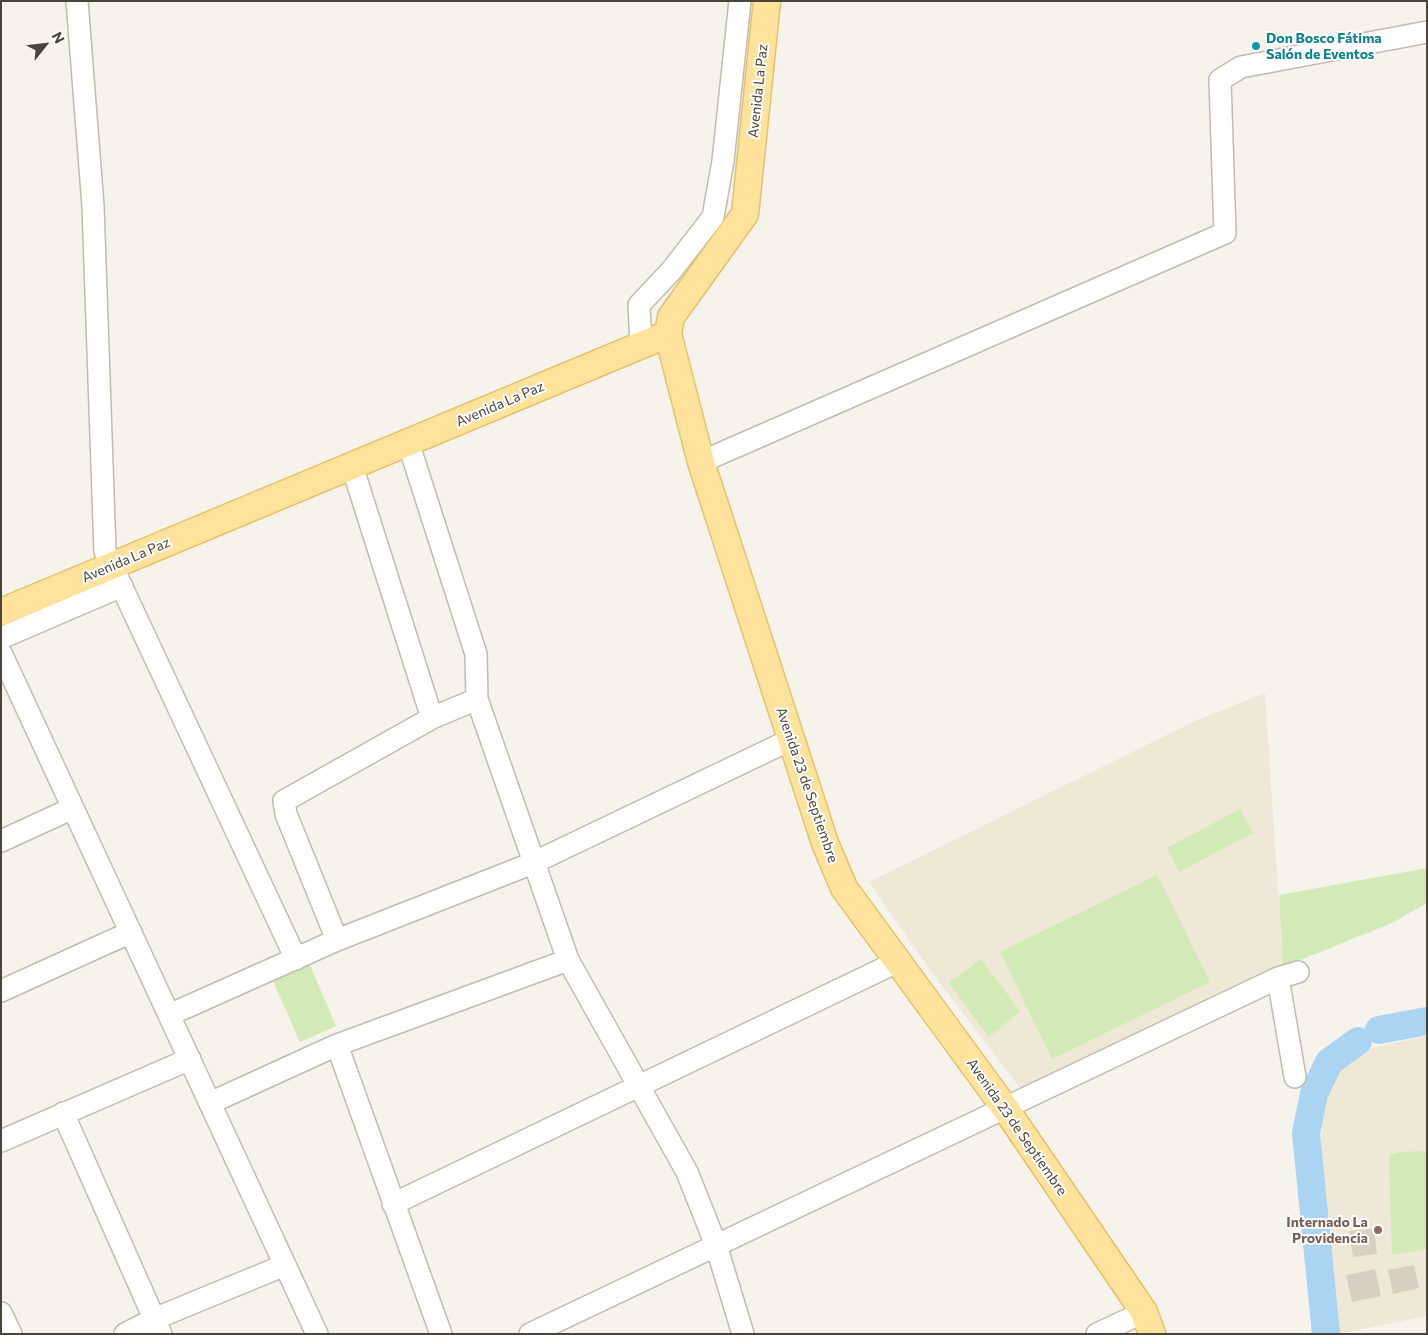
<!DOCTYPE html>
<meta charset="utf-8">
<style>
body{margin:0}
#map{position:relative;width:1428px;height:1335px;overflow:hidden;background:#f6f3ec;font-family:Commissioner,sans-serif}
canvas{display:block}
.frame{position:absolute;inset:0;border:2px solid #4b4439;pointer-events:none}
.north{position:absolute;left:20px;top:20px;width:50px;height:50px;-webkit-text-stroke:4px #fff;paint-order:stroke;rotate:61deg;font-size:14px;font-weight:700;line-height:20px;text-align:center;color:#4b4439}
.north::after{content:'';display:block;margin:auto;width:18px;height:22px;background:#4b4439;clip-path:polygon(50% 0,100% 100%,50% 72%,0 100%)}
</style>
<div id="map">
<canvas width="1428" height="1335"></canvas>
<div class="frame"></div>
<div class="north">N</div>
</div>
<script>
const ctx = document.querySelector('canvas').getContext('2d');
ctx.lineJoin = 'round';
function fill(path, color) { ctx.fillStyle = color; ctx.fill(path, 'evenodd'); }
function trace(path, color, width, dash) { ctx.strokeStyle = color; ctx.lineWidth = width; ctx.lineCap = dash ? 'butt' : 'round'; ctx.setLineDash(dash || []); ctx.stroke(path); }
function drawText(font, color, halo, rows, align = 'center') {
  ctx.font = font + ' Commissioner,sans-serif'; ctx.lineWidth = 4; ctx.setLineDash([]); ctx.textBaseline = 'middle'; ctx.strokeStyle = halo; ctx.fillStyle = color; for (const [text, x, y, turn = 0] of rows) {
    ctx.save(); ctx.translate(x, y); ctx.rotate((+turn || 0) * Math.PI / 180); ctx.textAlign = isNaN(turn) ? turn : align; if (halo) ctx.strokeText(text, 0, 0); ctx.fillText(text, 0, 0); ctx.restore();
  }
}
fill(new Path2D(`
 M1265 693 1283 967 1021 1089 930 970 869 882 1193 722Z
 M1427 1036V1316L1337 1334 1321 1145 1323 1110 1339 1072 1357 1051Z`), '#efe8d6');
fill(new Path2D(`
 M1240 809 1253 833 1179 872 1167 848Z
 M1427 868V903L1392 923 1283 967 1279 895Z
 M1157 875 1210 982 1052 1059 1000 952Z
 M981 959 1020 1011 989 1037 949 983Z
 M309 963 336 1026 300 1042 272 979Z
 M1418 1151 1427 1152V1249L1392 1255 1389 1156 1396 1153Z`), '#d2eab5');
trace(new Path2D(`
 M1379 1030 1427 1021
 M1326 1334 1306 1133 1314 1094 1329 1062 1358 1041`), '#a9d4f2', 28);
fill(new Path2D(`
 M1374 1229 1377 1254 1353 1257 1349 1231Z
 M1414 1265 1419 1288 1393 1294 1388 1270Z
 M1375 1269 1381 1296 1352 1302 1346 1275Z`), '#d8cfc1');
const minor = new Path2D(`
 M77 1 93 206 105 551 296 959
 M641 345 639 305 671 271 713 217 723 161 740 1
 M408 442 476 654 477 699 568 960 687 1172 716 1245 743 1334
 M701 462 1225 233 1220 80 1241 67 1427 32
 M352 466 432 718
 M1 638 122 586
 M1 653 317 1334
 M1 841 73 808
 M337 940 286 814 284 801 432 718 477 699
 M1278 978 1295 1077
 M1 991 131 932
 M169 1015 337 940 533 863 790 740
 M337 1045 441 1334
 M210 1103 337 1045 568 960
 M63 1113 161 1334
 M1 1141 190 1059
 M393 1204 899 961
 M1 1313 11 1334
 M125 1334 154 1319 285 1265
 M530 1334 1278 978 1298 972
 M1097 1334 1144 1312`);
const major = new Path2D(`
 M767 1 745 214 671 317 668 334 701 462 825 843 844 888 1005 1108 1144 1312 1152 1334
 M1 612 668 334`);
trace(minor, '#c2bbae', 24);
trace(major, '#e6c16a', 29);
trace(minor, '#fff', 21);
trace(major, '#ffe39c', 26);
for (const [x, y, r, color] of [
 [1256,46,5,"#0f9aa8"],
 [1378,1230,5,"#8d6e63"]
]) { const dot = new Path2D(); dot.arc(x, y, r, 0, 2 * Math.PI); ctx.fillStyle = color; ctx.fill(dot); trace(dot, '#fff', 2); }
drawText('bold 14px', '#0d838f', '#fff', [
 ["Don Bosco Fátima",1266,38],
 ["Salón de Eventos",1266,54]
], 'left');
drawText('14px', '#4b4439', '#fff', [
 ["Avenida La Paz",758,91,-84],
 ["Avenida La Paz",500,404,-23],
 ["Avenida La Paz",126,560,-23],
 ["Avenida 23 de Septiembre",807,785,71],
 ["Avenida 23 de Septiembre",1017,1127,55]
]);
drawText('bold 14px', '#785e54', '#fff', [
 ["Internado La",1368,1222],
 ["Providencia",1368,1238]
], 'right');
</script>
